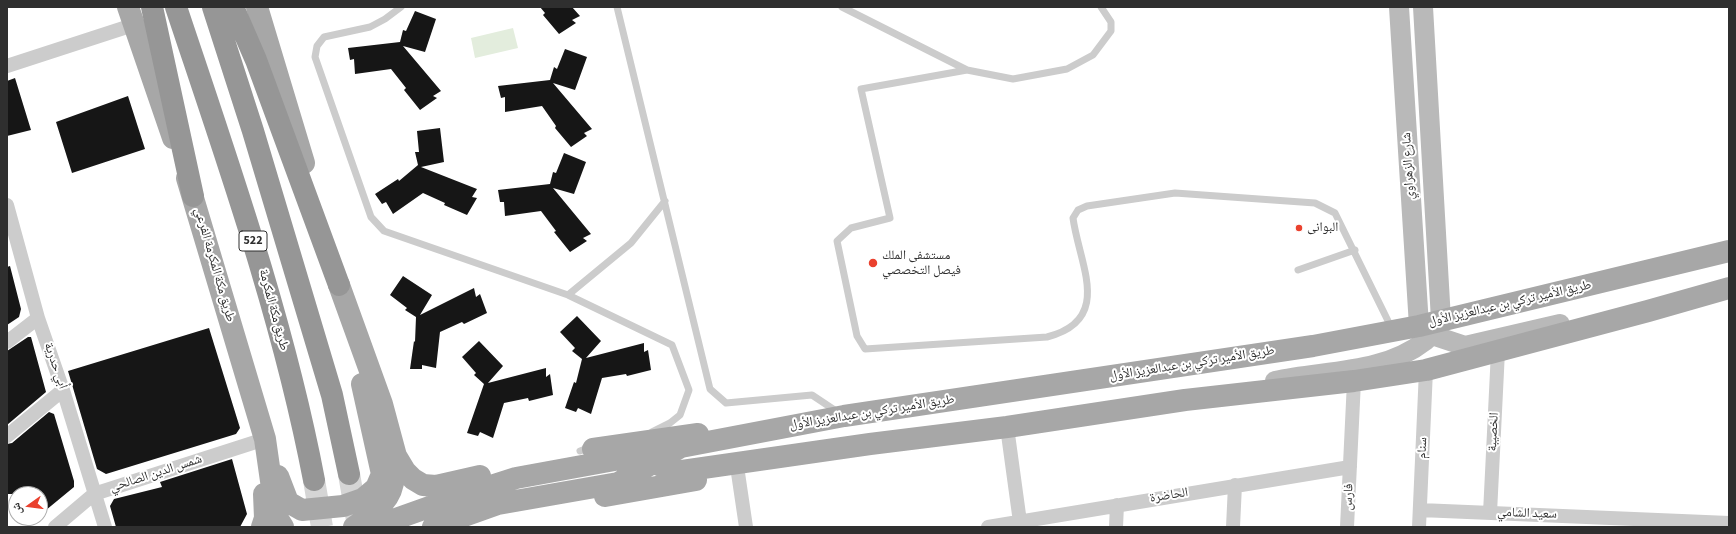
<!DOCTYPE html>
<meta charset="utf-8">
<style>
body{margin:0}
#map{position:relative;width:1736px;height:534px;overflow:hidden;background:#fff;font-family:"Source Sans 3","Noto Naskh Arabic",sans-serif}
canvas{display:block}
.frame{position:absolute;inset:0;border:8px solid #2f2f2f;pointer-events:none}
.north{position:absolute;left:8px;top:486px;width:40px;height:40px;box-sizing:border-box;background:#fff;border:1px solid #acacac;border-radius:50%;rotate:256deg;font-size:11px;font-weight:700;line-height:16px;text-align:center;color:#2f2f2f}
.north::after{content:'';display:block;margin:auto;width:14px;height:18px;background:#ea412e;clip-path:polygon(50% 0,100% 100%,50% 72%,0 100%)}
</style>
<div id="map">
<canvas width="1736" height="534"></canvas>
<div class="frame"></div>
<div class="north">ش</div>
</div>
<script>
const ctx = document.querySelector('canvas').getContext('2d');
ctx.lineJoin = 'round';
function fill(path, color) { ctx.fillStyle = color; ctx.fill(path, 'evenodd'); }
function trace(path, color, width, dash) { ctx.strokeStyle = color; ctx.lineWidth = width; ctx.lineCap = dash ? 'butt' : 'round'; ctx.setLineDash(dash || []); ctx.stroke(path); }
function drawText(font, color, halo, rows, align = 'center') {
  ctx.font = font + ' "Source Sans 3","Noto Naskh Arabic",sans-serif'; ctx.lineWidth = 4; ctx.setLineDash([]); ctx.textBaseline = 'middle'; ctx.strokeStyle = halo; ctx.fillStyle = color; for (const [text, x, y, turn = 0] of rows) {
    ctx.save(); ctx.translate(x, y); ctx.rotate((+turn || 0) * Math.PI / 180); ctx.textAlign = isNaN(turn) ? turn : align; if (halo) ctx.strokeText(text, 0, 0); ctx.fillText(text, 0, 0); ctx.restore();
  }
}
fill(new Path2D(`
 M513 28 518 48 475 58 471 38Z`), '#e3eddd');
fill(new Path2D(`
 M540 7H572L580 16 572 20 576 23 559 34 543 15 545 13Z
 M415 11 436 19 425 52 403 46 441 91 433 96 437 98 420 110 404 90 406 88 391 69 355 74 354 59 350 60 348 48 400 42 403 30 406 31Z
 M565 49 587 57 575 90 553 83 592 129 584 133 587 136 571 147 555 128 556 126 542 106 505 112V97L501 98 498 86 550 80 554 67 557 69Z
 M15 78 31 130 7 136V81Z
 M128 96 145 149 72 173 56 122Z
 M440 128 444 162 421 167 477 189 472 197 477 198 467 215 444 205 445 203 423 193 393 214 386 202 382 204 375 194 398 179 399 181 418 165 415 152H419L417 131Z
 M564 153 586 162 574 194 553 188 591 234 583 238 587 241 570 252 554 232 556 231 541 211 505 216 504 202H500L498 190 550 184 553 172 556 173Z
 M10 266 21 309 19 317 7 325V267Z
 M403 276 432 295 420 315 474 288 476 297 480 294 487 313 464 324 462 322 440 332 436 368 422 365V369H410L414 341 415 342 416 317 405 310 407 308 390 295Z
 M577 316 601 341 586 358 644 343V352L648 350 651 370 627 376 626 374 602 378 591 414 578 408 576 412 565 408 574 382 576 383 582 359 572 351 575 348 560 332Z
 M209 328 240 428 236 434 106 474 97 469 68 371Z
 M28 337H31L46 392 7 425V351Z
 M479 341 503 366 488 383 546 368V377L550 374 553 395 529 401 528 398 504 403 493 438 480 432 478 436 467 433 484 384 474 375 476 373 462 357Z
 M49 412 54 414 74 481V487L40 515V494H7V444L12 443Z
 M232 459 247 514 240 527H116L110 506 114 499 162 487 160 482Z`), '#161616');
trace(new Path2D(`
 M349 474 357 520
 M314 480 322 527`), '#d5d5d5', 22, [22, 11]);
trace(new Path2D(`
 M401 7 385 19 370 27 324 37 317 46 315 57 371 217 384 231 568 295 672 345 689 390 680 415 670 423 652 432
 M617 7 710 389 726 403 812 395 839 413
 M842 7 967 70 1013 79 1067 69 1093 55 1111 31V22L1101 7
 M967 70 861 89 890 218 851 228 837 241 857 336 865 349 1047 337C1114 320 1079 264 1073 218L1078 210 1087 206 1175 193 1315 203 1335 213 1392 329
 M1298 270 1355 250
 M568 295 631 243 665 201
 M580 451 591 447`), '#ccc', 7);
trace(new Path2D(`
 M7 66 133 25
 M7 205 38 318 63 390 105 527
 M7 342 38 318
 M1007 427 1020 522
 M7 436 63 390
 M738 473 746 527
 M1420 510 1729 523
 M1490 513 1498 351
 M55 527 94 494 265 439
 M988 527 1350 467
 M1116 527 1117 505
 M1233 527 1235 485
 M1347 527 1354 381
 M1419 527 1426 370`), '#ccc', 14);
trace(new Path2D(`
 M1399 7 1419 326 1432 335 1465 346 1560 324
 M1275 381C1325 370 1383 374 1425 341 1432 335 1439 329 1441 320L1423 7`), '#b9b9b9', 20);
trace(new Path2D(`
 M128 7 173 138
 M257 7 304 163
 M187 178 265 439 276 516 283 527
 M339 285 382 404 396 456 405 471 413 479 423 485 436 486 480 476
 M593 449 698 434
 M278 476 288 502 302 510 343 506 363 499 376 488 382 474 362 384
 M605 496 696 480
 M262 527 265 518 264 494
 M354 527C373 514 397 498 393 471 392 464 389 456 387 449
 M373 527 463 495 516 478 620 459 654 463 675 472 870 444 1007 427 1185 400 1354 381 1426 370 1648 311 1729 288
 M433 527 498 504 618 483 681 447 844 416 1313 346 1419 326 1729 251`), '#a7a7a7', 22);
trace(new Path2D(`
 M152 7 193 196
 M176 7C228 163 283 318 314 480
 M213 7 253 131 332 395 349 474
 M233 7 256 60 339 285`), '#969696', 22);
for (const [x, y, r, color] of [
 [1299,228,4,"#ea412e"],
 [873,263,5,"#ea412e"]
]) { const dot = new Path2D(); dot.arc(x, y, r, 0, 2 * Math.PI); ctx.fillStyle = color; ctx.fill(dot); trace(dot, '#fff', 1.5); }
for (const [x, y, w] of [
 [253,241,28]
]) { const box = new Path2D(); box.roundRect(x - w / 2, y - 10, w, 20, 3); ctx.fillStyle = '#fff'; ctx.fill(box); trace(box, '#2f2f2f', 1); }
drawText('bold 12px', '#2f2f2f', null, [
 ["522",253,241]
]);
drawText('13px', '#2f2f2f', '#fff', [
 ["شارع الزهراوي",1409,166,-93],
 ["طريق مكة المكرمة الفرعي",214,265,74],
 ["طريق الأمير تركي بن عبدالعزيز الأول",1510,304,-13],
 ["طريق مكة المكرمة",273,310,75],
 ["طريق الأمير تركي بن عبدالعزيز الأول",1192,364,-9],
 ["أبي حدرية",55,366,71],
 ["طريق الأمير تركي بن عبدالعزيز الأول",872,413,-9],
 ["الخصيبة",1494,432,-87],
 ["سنام",1423,448,-88],
 ["شمس الدين الصالحي",156,474,-18],
 ["الحاضرة",1169,496,-9],
 ["فارس",1349,497,-87],
 ["سعيد الشامي",1527,514,2]
]);
drawText('13px', '#2f2f2f', '#fff', [
 ["البوانى",1307,228],
 ["مستشفى الملك",882,256],
 ["فيصل التخصصي",882,271]
], 'left');
</script>
